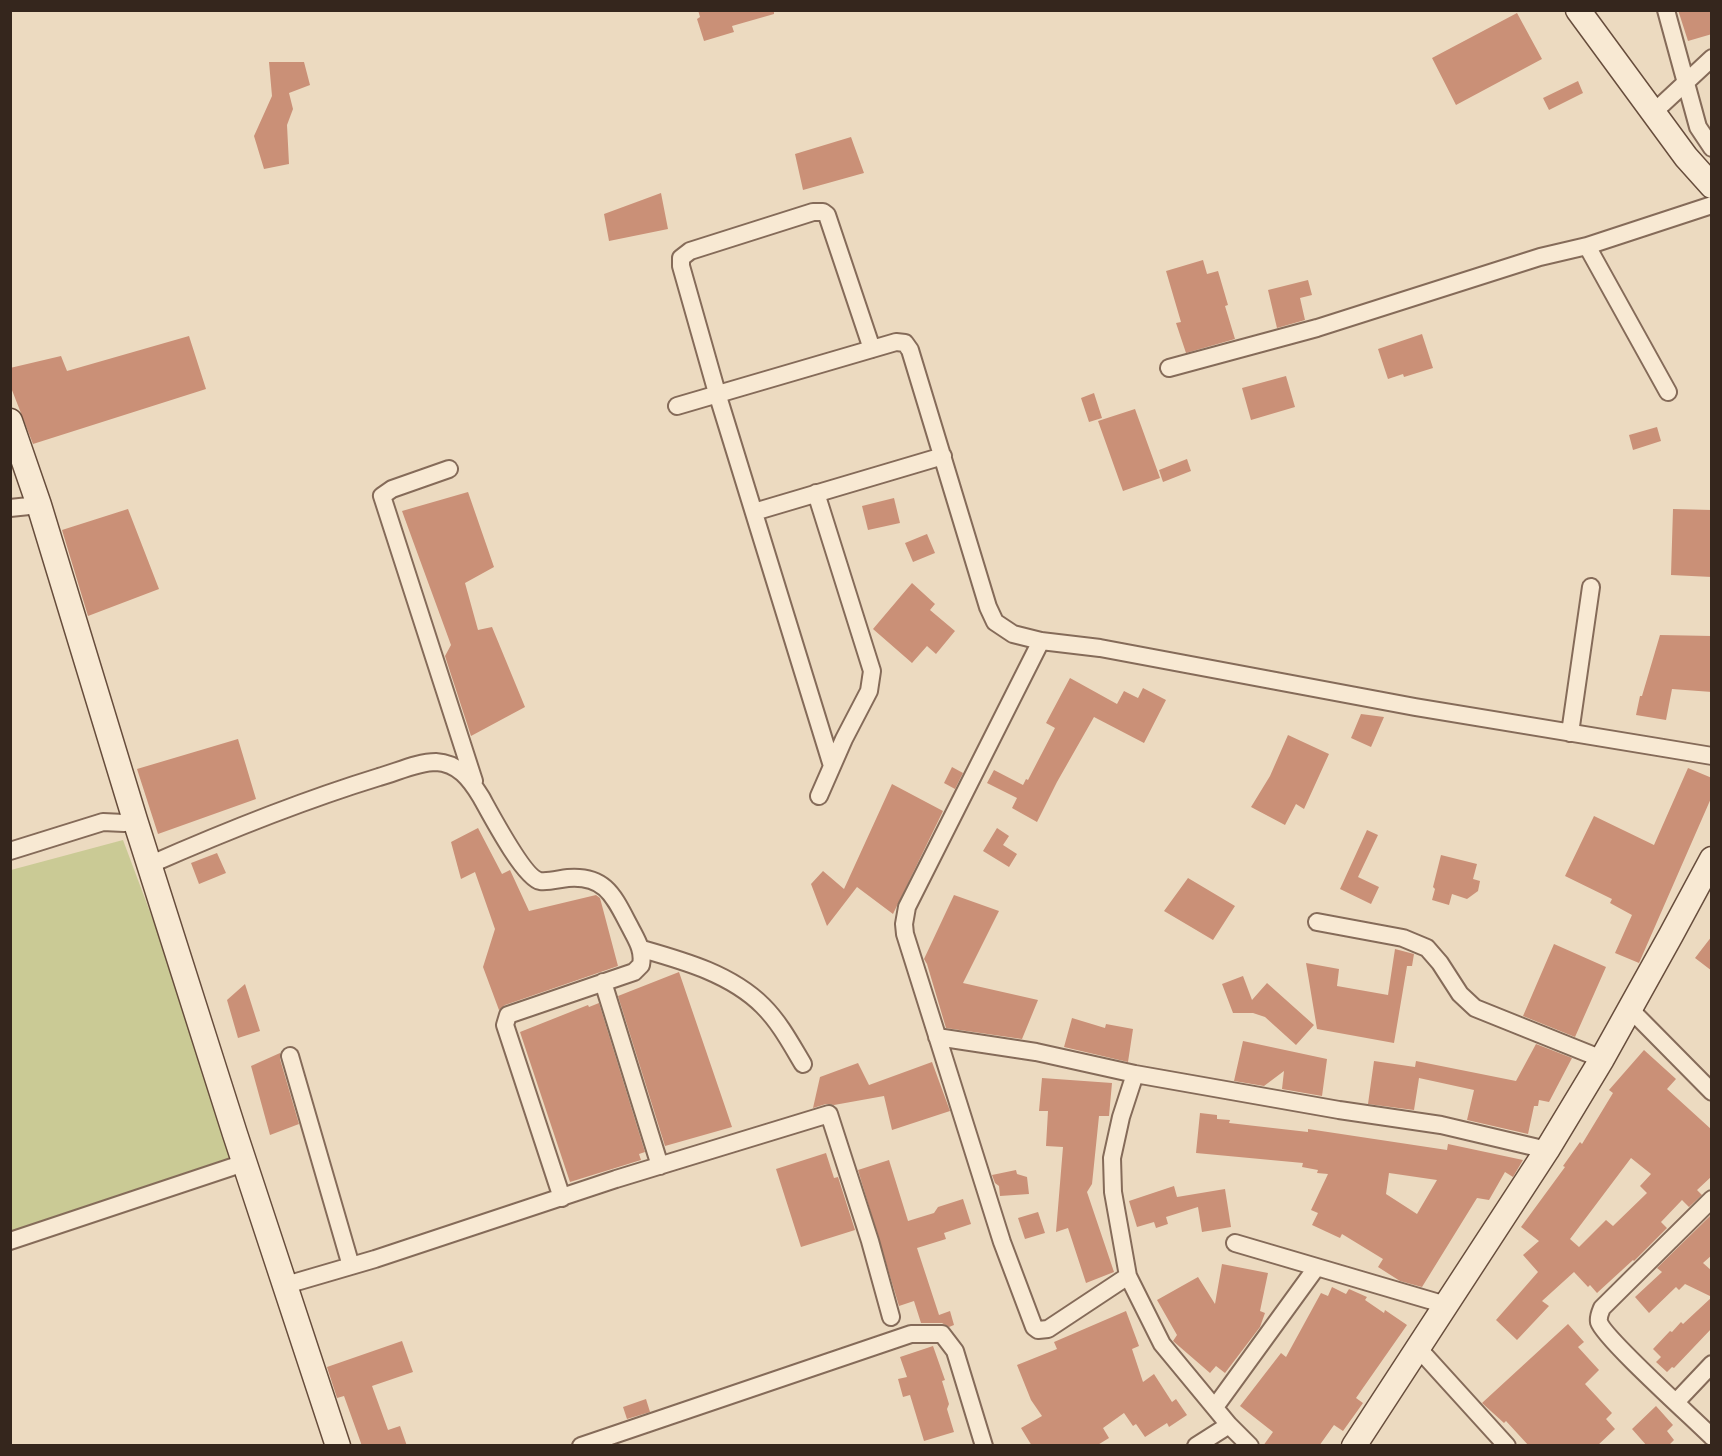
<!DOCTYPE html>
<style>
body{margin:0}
#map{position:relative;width:1722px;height:1456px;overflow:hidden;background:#ecdac0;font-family:"Times New Roman",serif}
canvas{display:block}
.frame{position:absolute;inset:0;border:12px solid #35261d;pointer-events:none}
</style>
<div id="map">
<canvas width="1722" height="1456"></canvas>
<div class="frame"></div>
</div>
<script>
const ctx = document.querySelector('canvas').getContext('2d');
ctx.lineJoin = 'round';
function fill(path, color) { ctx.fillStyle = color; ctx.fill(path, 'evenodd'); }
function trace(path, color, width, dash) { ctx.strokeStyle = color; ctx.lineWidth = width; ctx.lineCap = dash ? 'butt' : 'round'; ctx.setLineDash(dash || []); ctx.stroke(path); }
fill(new Path2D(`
 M123 840 244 1163 11 1241V870Z`), '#caca95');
fill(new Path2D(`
 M698 10H774V14L732 26 734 32 704 41 697 19 700 17Z
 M1678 10H1712V34L1688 41Z
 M1517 13 1542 59 1456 105 1432 58Z
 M269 62H304L310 85 289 93 293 109 287 125 289 164 264 169 254 136 272 96Z
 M1578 81 1583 93 1549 110 1543 98Z
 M851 137 864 173 803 190 795 154Z
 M661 193 668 229 609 241 604 214Z
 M1203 260 1207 274 1218 271 1228 305 1225 306 1235 339 1186 353 1176 323 1181 322 1166 271Z
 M1308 280 1312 295 1300 298 1305 320 1277 328 1268 290Z
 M1422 334 1433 368 1404 377 1403 374 1388 379 1378 349Z
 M189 336 206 389 33 444 10 385V368L61 356 67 371Z
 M1286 376 1295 407 1251 420 1242 388Z
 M1094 393 1102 418 1089 422 1081 398Z
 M1135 409 1160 478 1123 491 1098 421Z
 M1657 427 1661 441 1633 450 1629 435Z
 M1187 459 1191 471 1163 482 1159 470Z
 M468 492 494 567 465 583 478 630 492 627 525 707 471 736 445 656 451 645 402 511Z
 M894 498 900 523 868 530 862 506Z
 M128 509 159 589 88 616 62 530Z
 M1673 509 1712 510V577L1671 575Z
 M927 534 935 553 913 562 905 543Z
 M912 583 935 604 930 610 955 631 936 654 927 646 912 663 873 629Z
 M1660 635 1712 636V692L1672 689 1666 720 1636 715 1640 696H1642Z
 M1070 678 1117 704 1124 691 1138 698 1143 688 1166 700 1144 743 1094 717 1057 782 1037 822 1012 808 1017 798 987 783 994 770 1023 785 1026 779 1028 780 1055 728 1046 723Z
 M1361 714 1384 717 1371 747 1351 738Z
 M1288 735 1329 754 1304 809 1296 804 1285 825 1251 807 1270 776Z
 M238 739 256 799 158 834 137 769Z
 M952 767 963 773 955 789 944 783Z
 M1688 768 1712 778V796L1639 963 1615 953 1632 915 1610 903 1612 899 1565 876 1594 816 1654 845Z
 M892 784 943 811 893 914 857 887 827 926 811 884 823 871 844 889Z
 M478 828 502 874 510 870 529 911 596 895 600 898 618 966 505 1005 499 1010 483 967 495 929 475 872 461 879 451 842Z
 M997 828 1009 836 1003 845 1017 854 1009 867 983 851Z
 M1367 830 1378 835 1358 877 1379 887 1371 904 1340 889Z
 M217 853 226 873 199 884 191 863Z
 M1441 855 1477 864 1473 879 1480 881 1478 891 1467 899 1452 894 1449 905 1432 900 1435 889 1433 887Z
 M1188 878 1235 906 1213 940 1164 911Z
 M954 895 999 911 963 983 1038 1000 1022 1039 946 1028 927 964 924 959Z
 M1712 936V971L1695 958Z
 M1554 944 1606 967 1575 1037 1523 1016Z
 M1395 949 1414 954 1412 966H1407L1394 1043 1317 1029 1306 963 1339 969 1337 986 1388 995Z
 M679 972 732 1127 665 1146 618 996Z
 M1243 976 1252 1000 1267 983 1314 1025 1296 1045 1265 1017 1253 1013H1233L1222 984Z
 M245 984 260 1031 238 1038 227 1000Z
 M599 1003 645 1152 639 1154 641 1160 570 1182 520 1032 588 1005 589 1007Z
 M1072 1018 1105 1028 1106 1024 1133 1029 1128 1062 1064 1047Z
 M1243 1041 1327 1059 1322 1096 1282 1089 1284 1071 1264 1086 1234 1081Z
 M1536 1044 1572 1058 1549 1102 1539 1100 1538 1106H1534L1528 1134 1467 1120 1474 1090 1419 1078 1414 1110 1368 1104 1374 1061 1415 1067 1416 1061 1516 1081Z
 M1644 1050 1676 1079 1667 1089 1712 1130V1176L1697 1190 1702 1195 1689 1207 1682 1200 1661 1222 1667 1228 1634 1261 1633 1260 1597 1293 1590 1285 1588 1287 1574 1272 1542 1301 1549 1306 1517 1340 1496 1320 1538 1272 1523 1255 1539 1241 1521 1227 1565 1167 1563 1166 1580 1142 1582 1144 1613 1093 1609 1090ZM1631 1158 1651 1174 1640 1186 1647 1193 1613 1226 1606 1220 1579 1247 1570 1239Z
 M280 1053V1059L299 1124 270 1135 251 1066Z
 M932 1062 950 1111 892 1130 884 1096 834 1105 826 1104 813 1108 820 1077 858 1063 869 1085Z
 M1042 1078 1112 1083 1109 1116H1099L1092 1184 1087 1192 1114 1272 1086 1283 1068 1228 1056 1232 1063 1147 1046 1146 1048 1111H1039Z
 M1200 1113 1217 1115V1119L1230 1120 1229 1123 1308 1132V1129L1447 1150 1448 1144 1523 1160 1513 1177 1505 1172 1489 1200 1477 1198 1422 1287 1400 1281 1378 1267 1383 1259 1342 1234 1340 1238 1312 1225 1318 1213 1311 1210 1328 1174 1317 1173 1318 1170 1302 1167 1303 1163 1196 1153ZM1389 1173 1437 1180 1417 1214 1386 1194Z
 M826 1153 834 1178 838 1177 855 1230 801 1247 776 1169Z
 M889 1160 908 1221 934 1213 938 1207 963 1199 971 1224 944 1233 946 1239 917 1248 939 1315 950 1311 954 1325 949 1327 942 1323H921L914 1301 899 1306 858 1170Z
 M1016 1170 1017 1174 1027 1177 1029 1194 1000 1196 999 1186 995 1183 992 1175Z
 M1174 1186 1177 1197 1225 1189 1231 1227 1202 1232 1198 1207 1166 1217 1168 1224 1156 1228 1154 1222 1137 1227 1129 1201Z
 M1038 1212 1045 1233 1025 1239 1018 1218Z
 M1712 1214V1255L1703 1263 1712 1271V1297L1685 1284 1679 1290 1676 1287 1649 1313 1635 1297 1662 1272 1657 1268Z
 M1222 1264 1268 1273 1260 1311 1265 1313 1260 1327 1225 1373 1216 1366 1210 1373 1173 1341 1177 1335 1157 1300 1198 1277 1215 1304Z
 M1332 1287 1346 1294 1349 1289 1367 1297 1365 1300 1384 1313 1385 1310 1407 1325 1356 1398 1363 1403 1343 1431 1334 1425 1319 1446H1263L1273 1432 1240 1406 1281 1353 1286 1357 1321 1293 1328 1296Z
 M1712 1297V1328L1674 1368 1672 1367 1667 1372 1656 1362 1661 1357 1653 1349 1670 1331 1672 1332 1681 1322 1683 1324Z
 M1126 1311 1139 1346 1132 1349 1143 1382 1154 1374 1172 1402 1176 1399 1187 1415 1169 1427 1167 1423 1145 1437 1136 1424 1133 1426 1124 1413 1103 1428 1109 1438 1096 1446H1032L1021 1428 1042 1416 1031 1400 1017 1365 1057 1349 1054 1342Z
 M1568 1324 1584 1342 1578 1347 1599 1370 1585 1384 1612 1413 1606 1419 1615 1429 1597 1446H1529L1506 1421 1504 1423 1482 1403Z
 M402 1341 413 1372 372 1386 388 1430 400 1426 407 1446H362L344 1396 337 1398 327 1367Z
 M933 1346 945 1380 942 1381 949 1404 947 1409 954 1432 924 1441 910 1395 903 1397 898 1379 907 1377 900 1357Z
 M646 1399 650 1412 627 1419 623 1407Z
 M1656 1406 1673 1425 1667 1431 1674 1440 1668 1446H1647L1632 1429Z`), '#ca9077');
const street = new Path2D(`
 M1666 10 1698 127 1712 148
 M1654 112 1712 58
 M1587 246 1668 392
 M1169 368 1317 328 1540 257 1587 246 1712 205
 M677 406 896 342 905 343 910 350 988 607 995 622 1013 634 1041 641 1100 648 1415 707 1712 756
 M449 469 392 489 382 496 474 781
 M816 493 872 671 869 691 844 739 819 796
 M10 508 39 505
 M754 512 943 456
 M1041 641 907 907 904 924 905 934 1002 1242 1034 1327 1038 1330 1048 1329 1128 1276
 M1570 733 1591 587
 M832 766 717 393 681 266V258L690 251 813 212H823L827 215 872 349
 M10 851 103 822 124 823 135 820
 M149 865C224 832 301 801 379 777 397 772 418 762 436 762 458 763 470 779 481 797 490 813 524 878 540 881 549 882 559 879 568 878 606 875 614 897 630 927 636 939 644 950 641 965L634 972 508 1015 505 1025 562 1198
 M1317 922 1403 938 1427 948 1440 963 1460 994 1475 1008 1602 1059
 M642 949C684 961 731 974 763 1006 780 1023 791 1044 803 1064
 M603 982 660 1166
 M1629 1008 1712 1092
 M937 1037 1036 1052 1135 1074 1339 1110 1441 1125 1547 1150
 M290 1056 351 1266
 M1135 1074 1121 1117 1112 1158 1113 1192 1128 1276 1162 1344 1229 1425 1250 1446
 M1712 1199 1602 1308C1600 1313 1598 1317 1599 1322 1604 1338 1694 1419 1712 1437
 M10 1241 244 1163
 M1235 1243 1446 1305
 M286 1285 375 1259 616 1179 829 1114 870 1241 891 1317
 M1418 1348 1507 1446
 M1676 1402 1712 1364
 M1215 1407 1316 1268
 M581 1446 911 1334H942L955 1351 984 1446
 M1196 1446 1229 1425`);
const secondary = new Path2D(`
 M1578 10 1686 157 1712 186
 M10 421 39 505 135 820 235 1134 338 1446
 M1354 1446 1547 1150 1602 1059 1671 935 1712 859`);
trace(street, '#856b59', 20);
trace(secondary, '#674d3c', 27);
trace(street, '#f8e9d3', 16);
trace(secondary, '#f8e9d3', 24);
</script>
